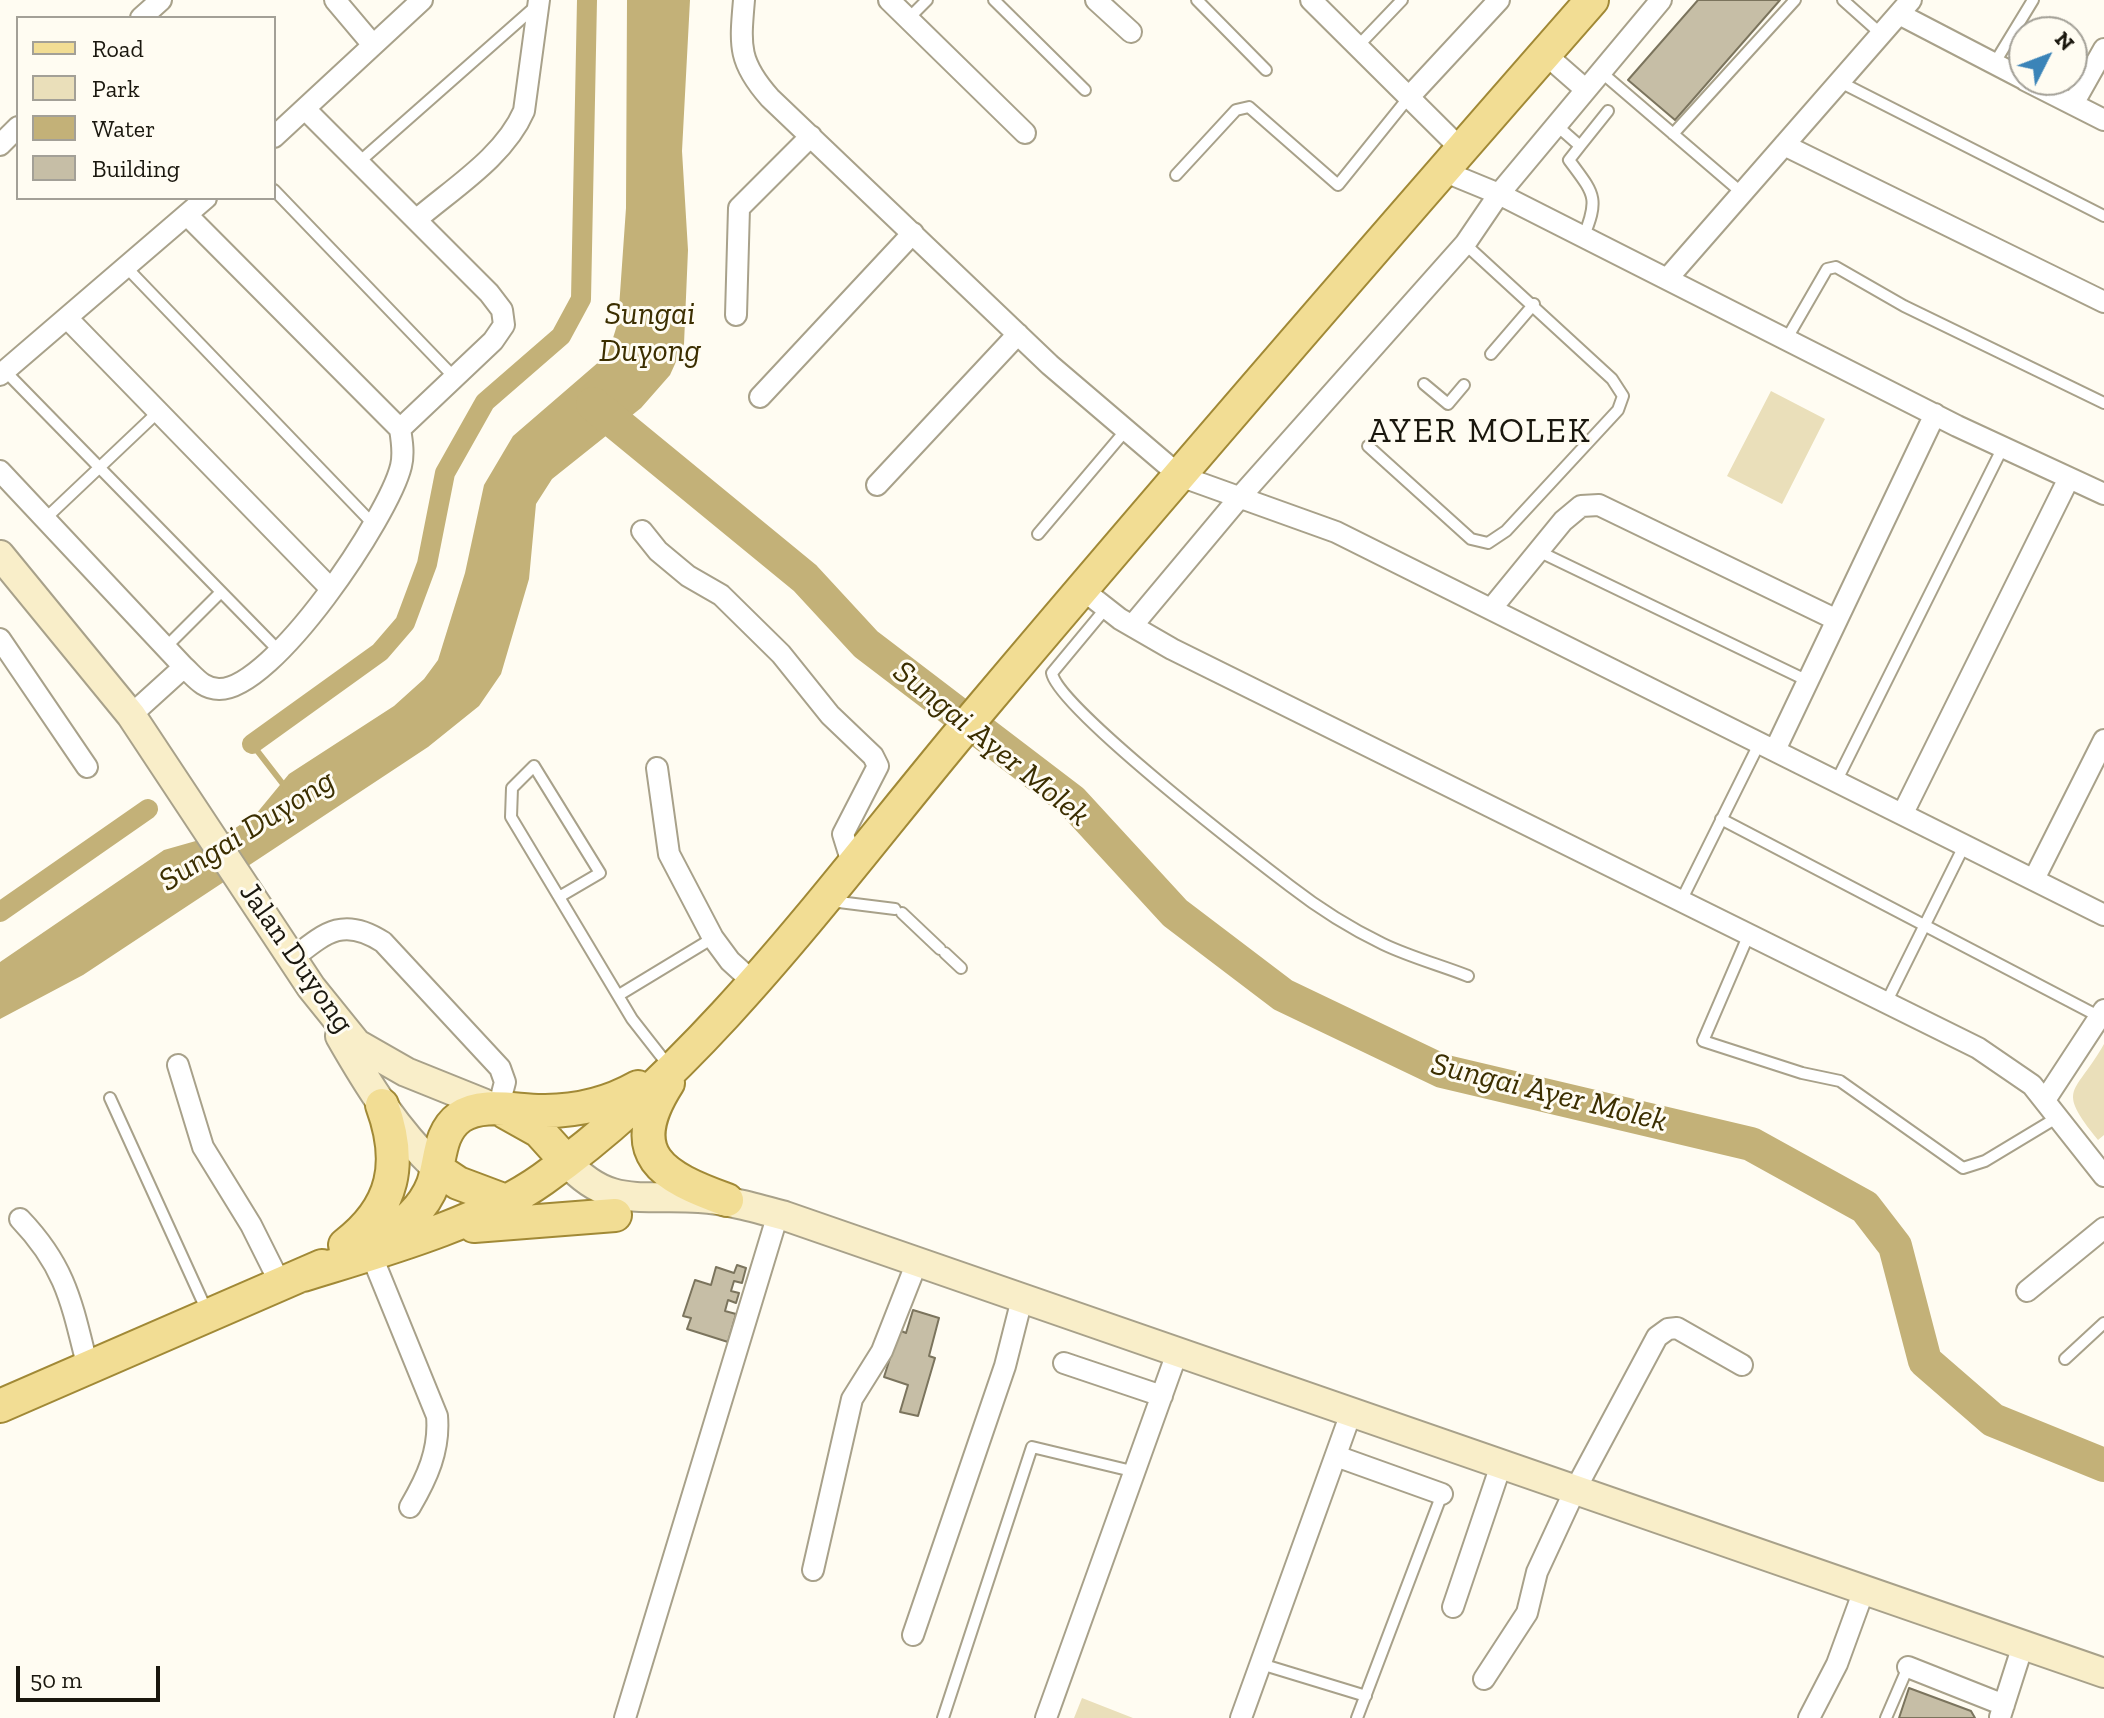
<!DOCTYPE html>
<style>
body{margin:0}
#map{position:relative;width:2104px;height:1718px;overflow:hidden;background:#fffcf2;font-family:"Zilla Slab",serif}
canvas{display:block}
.legend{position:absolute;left:16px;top:16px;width:260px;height:184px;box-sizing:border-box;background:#fffcf2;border:2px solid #a3a097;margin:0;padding:10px 14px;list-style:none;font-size:24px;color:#1a170e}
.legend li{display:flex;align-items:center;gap:16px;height:40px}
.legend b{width:40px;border:2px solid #a3a097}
.north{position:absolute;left:2008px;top:16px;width:80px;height:80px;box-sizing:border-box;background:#fffcf2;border:2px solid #a3a097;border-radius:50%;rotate:48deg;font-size:22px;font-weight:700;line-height:32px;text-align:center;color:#1a170e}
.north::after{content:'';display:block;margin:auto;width:28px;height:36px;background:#3b84b8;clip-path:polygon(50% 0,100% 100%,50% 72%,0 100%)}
.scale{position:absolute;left:16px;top:1666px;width:144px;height:36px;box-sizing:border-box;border:4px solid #1a170e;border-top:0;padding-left:10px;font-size:24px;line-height:28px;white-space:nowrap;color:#1a170e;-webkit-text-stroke:6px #fffcf2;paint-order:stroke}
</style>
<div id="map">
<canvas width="2104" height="1718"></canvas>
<ul class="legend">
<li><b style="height:10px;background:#f2dd94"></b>Road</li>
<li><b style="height:22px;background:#eadfba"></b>Park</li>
<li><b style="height:22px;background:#c3b178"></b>Water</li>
<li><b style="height:22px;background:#c6bea6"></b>Building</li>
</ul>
<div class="north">N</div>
<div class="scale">50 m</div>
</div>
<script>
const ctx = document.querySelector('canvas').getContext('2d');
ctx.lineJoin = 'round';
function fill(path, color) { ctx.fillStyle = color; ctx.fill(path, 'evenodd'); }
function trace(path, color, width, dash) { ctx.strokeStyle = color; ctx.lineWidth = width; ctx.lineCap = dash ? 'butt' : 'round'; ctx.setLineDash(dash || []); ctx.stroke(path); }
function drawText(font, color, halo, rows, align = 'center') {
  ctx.font = font + ' "Zilla Slab",serif'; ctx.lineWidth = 6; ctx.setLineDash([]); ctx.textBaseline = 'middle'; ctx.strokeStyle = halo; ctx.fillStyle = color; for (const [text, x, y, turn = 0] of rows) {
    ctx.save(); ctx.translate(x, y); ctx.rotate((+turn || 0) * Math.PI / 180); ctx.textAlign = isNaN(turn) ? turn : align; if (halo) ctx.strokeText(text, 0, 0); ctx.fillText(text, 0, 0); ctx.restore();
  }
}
fill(new Path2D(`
 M1771 391 1825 419 1782 504 1727 476Z
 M2104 1044V1135L2098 1140C2055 1086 2075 1096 2104 1044Z
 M1082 1698 1133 1718H1074Z`), '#eadfba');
fill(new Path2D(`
 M627 0H690L682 151 688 250 684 344 670 375 641 408 552 479 536 504 529 579 501 674 479 706 428 747 83 975 0 1019V962L164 850 231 831 256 814 289 774 394 706 424 679 438 660 465 573 484 485 513 436 608 354 618 322 626 208Z`), '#c3b178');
trace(new Path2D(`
 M252 744 286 788`), '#c3b178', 6);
trace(new Path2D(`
 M252 744 380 652 405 623 427 564 445 473 485 402 561 336 581 299 587 0
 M0 912 148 809`), '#c3b178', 20);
trace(new Path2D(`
 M593 404 805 578 866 644 1072 801 1175 913 1283 995 1442 1071 1751 1144 1865 1207 1895 1246 1925 1361 1993 1420 2104 1465`), '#c3b178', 34);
const building = new Path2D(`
 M1698 0H1780L1675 120 1628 80Z
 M737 1265 746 1268 742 1283 734 1281 731 1291 739 1293 736 1303 728 1300 725 1311 736 1314 728 1342 687 1329 691 1318 683 1316 695 1280 711 1285 716 1267 734 1273Z
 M913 1310 939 1318 929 1356 935 1358 918 1416 900 1412 908 1385 884 1377 899 1330 906 1333Z
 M1909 1688 1971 1711 1975 1718H1899Z`);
fill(building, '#c6bea6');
trace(building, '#7b745d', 2);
const lane = new Path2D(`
 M994 0 1085 90
 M1197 0 1266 70
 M1843 0 1881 34
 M908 19 927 0
 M1358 46 1402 0
 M1994 64 2033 0
 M1601 72 1742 193
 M1840 82 2104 216
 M1555 124 1580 146 1569 160C1594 194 1600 197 1583 238
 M1673 134 1795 0
 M1580 146 1608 111
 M358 163 536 6
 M1176 175 1236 110 1249 107 1338 185 1409 97
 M274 190 454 377
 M127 268 375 526
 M1786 340 1827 269 1836 267 1904 306 2104 403
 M1491 354 1534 304
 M5 371 279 651
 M1424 384 1448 404 1464 385
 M1368 446 1471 539 1488 543 1506 531 1618 410 1623 396 1612 379 1465 244
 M45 519 158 412
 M1038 534 1126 430
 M1538 551 1808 681
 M1106 608 1052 673C1057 707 1252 857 1290 886 1317 907 1352 929 1383 944 1410 957 1440 965 1468 976
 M166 647 221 592
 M1837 780 2003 447
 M1721 819 2100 1017
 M559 897 511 817 512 788 534 766 600 873 559 897 632 1019 668 1065
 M831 901 895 909
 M1681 901 1760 742
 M902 913 940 949
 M1749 934 1703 1041 1802 1073 1840 1081 1963 1168 1985 1161 2058 1117
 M945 953 961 968
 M619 995 713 938
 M1887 1001 1965 844
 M110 1098 207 1311
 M2065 1359 2104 1323
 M1261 1664 1366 1696
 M943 1718 1032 1447 1136 1472
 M1357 1718 1442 1494
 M1886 1718 1908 1667`);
const street = new Path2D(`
 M335 0 373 45
 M744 0C740 46 738 62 770 98L1050 365 1180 476 1336 532 2104 915
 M889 0 1025 133
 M1096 0 1131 32
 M1311 0 1462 150
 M1899 14 2024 79
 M141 18 161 0
 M1545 54 1585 89
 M2025 80 2104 120
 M1409 97 1499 0
 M2073 104 2104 49
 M274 137 422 0
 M0 145 18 127
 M1784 145 2104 302
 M1443 171 1499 194 1957 426 2104 494
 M187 215 400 429
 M416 220C453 188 504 157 524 111L539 0
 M1667 279 1911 0
 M736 315 739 208 811 136
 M68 319 331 589
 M0 375 206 198
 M760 397 913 233
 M0 471 184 667
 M877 485 1018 334
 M642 531 658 551 688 576 721 595 781 654 830 715 873 756 878 766 843 834 852 863
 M1083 590 1120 619 1172 649 1978 1048 2032 1085 2104 1176
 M1491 609 1563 521 1581 506 1599 505 1837 620
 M1132 626 1240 497 1465 244 1499 194 1661 0
 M0 639 87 767
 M131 715 184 667C195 677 203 689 219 689 273 690 389 516 401 466 404 454 402 441 400 429L493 341 504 325 502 310 489 293 305 109
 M1775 750 1935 414
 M657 768 669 854 713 938 730 961 752 981
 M1903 813 2069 478
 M2034 879 2104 740
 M292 959C325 933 343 916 383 942L500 1068 505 1082 498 1109
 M178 1065 203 1147 251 1225 281 1285
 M2045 1100 2104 1010
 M20 1219C67 1268 72 1305 88 1368
 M371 1254 437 1416C440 1450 427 1478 410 1507
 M2027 1291 2104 1228
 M1064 1363 1162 1396
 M1336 1456 1442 1494
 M813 1570 852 1399 882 1351 917 1262
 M1453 1607 1501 1465
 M913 1635 1005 1366 1022 1299
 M1908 1667 2004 1705
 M1484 1679 1527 1613 1537 1572 1575 1490 1657 1337 1668 1329 1677 1328 1742 1365
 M2000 1717 2023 1645
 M625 1718 778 1214
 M1046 1718 1177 1353
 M1241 1718 1351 1413
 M1809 1718 1837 1664 1864 1590`);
const secondary = new Path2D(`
 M0 555 131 715 311 987 357 1044 406 1072 498 1109
 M340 1036C368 1085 396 1130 437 1169
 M566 1161C609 1209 641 1194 699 1198 728 1200 756 1208 785 1216L2104 1673`);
const primary = new Path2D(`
 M668 1083C622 1155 663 1177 727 1200
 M505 1112 539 1131 566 1161
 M437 1169 458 1183 506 1201
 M474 1226 615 1215
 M378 1239C402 1227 423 1210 433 1184 441 1161 438 1133 460 1117 483 1101 519 1112 545 1111 579 1111 608 1104 638 1087
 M345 1245C395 1207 403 1162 382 1105
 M303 1275C377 1252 480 1224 543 1179 715 1057 846 867 982 707 1183 469 1387 234 1592 0
 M0 1406 322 1266`);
trace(lane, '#a8a18a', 14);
trace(street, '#a8a18a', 24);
trace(secondary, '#a8a18a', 32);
trace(primary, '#a18936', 36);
trace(lane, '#fff', 10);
trace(street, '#fff', 20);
trace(secondary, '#f9eec9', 28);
trace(primary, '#f2dd94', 32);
drawText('30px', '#1a170e', '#fffcf2', [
 ["Jalan Duyong",296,958,55]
]);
drawText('italic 32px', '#3b2e00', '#fffcf2', [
 ["Sungai",650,315],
 ["Duyong",650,352],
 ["Sungai Ayer Molek",991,744,39],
 ["Sungai Duyong",247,831,-32],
 ["Sungai Ayer Molek",1549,1093,14]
]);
ctx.letterSpacing = '2px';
drawText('34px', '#1a170e', '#fffcf2', [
 ["AYER MOLEK",1480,432]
]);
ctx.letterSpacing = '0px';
</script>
